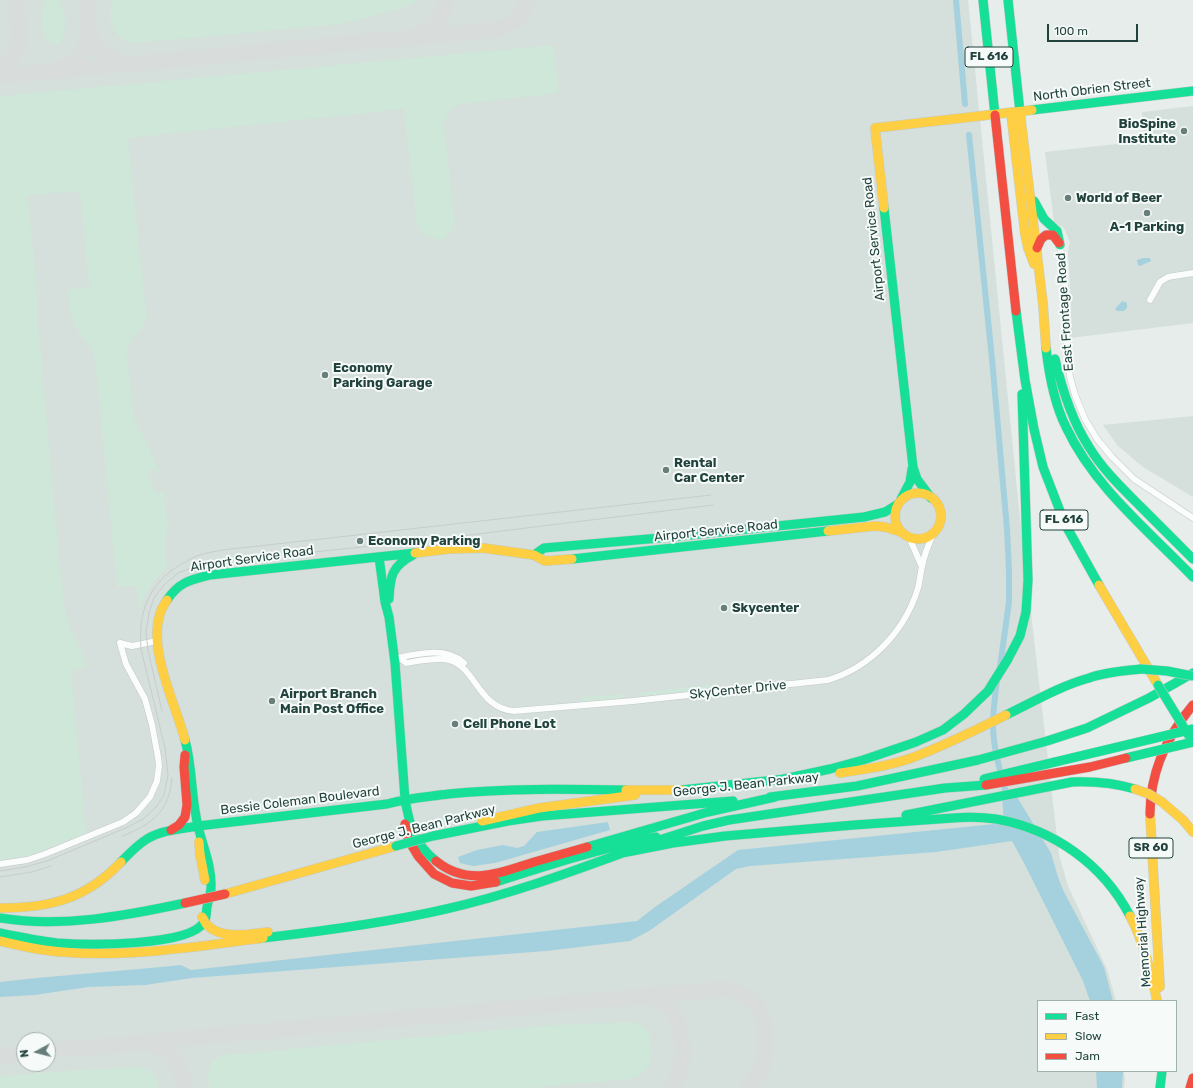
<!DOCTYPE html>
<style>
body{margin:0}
#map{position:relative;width:1193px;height:1088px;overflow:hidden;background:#e7edeb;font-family:Rubik,sans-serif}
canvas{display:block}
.legend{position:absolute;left:1037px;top:1000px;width:140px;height:72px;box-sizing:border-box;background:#f6fbf9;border:1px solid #a1b1ae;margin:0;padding:5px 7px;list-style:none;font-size:12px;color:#22433d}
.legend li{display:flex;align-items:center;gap:8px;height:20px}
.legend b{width:20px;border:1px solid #a1b1ae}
.north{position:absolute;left:16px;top:1032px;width:40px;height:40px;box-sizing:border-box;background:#f6fbf9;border:1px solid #a1b1ae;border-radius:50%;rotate:263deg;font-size:11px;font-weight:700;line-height:16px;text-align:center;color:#22433d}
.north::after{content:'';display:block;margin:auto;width:14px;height:18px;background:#677e7a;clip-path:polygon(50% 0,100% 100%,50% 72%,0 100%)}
.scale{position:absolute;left:1047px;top:24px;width:91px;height:18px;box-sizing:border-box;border:2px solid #22433d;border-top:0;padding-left:5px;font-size:12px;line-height:14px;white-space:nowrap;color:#22433d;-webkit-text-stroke:3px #f6fbf9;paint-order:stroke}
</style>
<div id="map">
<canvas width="1193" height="1088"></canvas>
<ul class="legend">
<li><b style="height:5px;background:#16e098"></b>Fast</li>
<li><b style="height:5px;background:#ffcf43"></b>Slow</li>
<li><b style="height:5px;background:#f24e42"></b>Jam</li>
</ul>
<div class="north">N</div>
<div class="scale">100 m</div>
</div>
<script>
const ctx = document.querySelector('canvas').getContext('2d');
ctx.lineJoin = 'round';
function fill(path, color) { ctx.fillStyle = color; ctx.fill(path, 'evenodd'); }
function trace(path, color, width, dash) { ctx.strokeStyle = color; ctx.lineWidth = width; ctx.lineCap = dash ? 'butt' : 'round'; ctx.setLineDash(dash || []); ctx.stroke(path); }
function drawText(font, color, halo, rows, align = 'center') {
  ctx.font = font + ' Rubik,sans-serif'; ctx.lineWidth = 4; ctx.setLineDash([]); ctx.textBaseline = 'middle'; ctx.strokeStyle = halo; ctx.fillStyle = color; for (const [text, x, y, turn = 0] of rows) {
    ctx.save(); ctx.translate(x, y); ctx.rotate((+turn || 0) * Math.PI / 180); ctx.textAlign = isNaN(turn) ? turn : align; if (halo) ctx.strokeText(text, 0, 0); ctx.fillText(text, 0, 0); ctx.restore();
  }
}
fill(new Path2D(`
 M0 0H968L1019 509 1059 855 1068 886 1083 918 1107 969 1116 1001H1038V1071H1124L1125 1080 1124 1088H0ZM24 1040H48V1064H24Z
 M1193 106V323L1070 338 1071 302 1068 252 1070 242 1064 228 1054 222 1045 152 1144 141 1142 112Z
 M1193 416V497L1143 467 1118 446 1103 425Z`), '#d5dfdb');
fill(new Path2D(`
 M45 0H59C66 11 70 37 56 45 39 43 39 12 45 0Z
 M112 0H418L414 3 403 8 342 24 202 37 133 43C111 37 108 20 112 0Z
 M554 45 559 93 462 104C451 107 445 115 444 126L455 224C453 230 447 237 442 240 432 239 421 235 417 225L404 109 128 138 147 319 145 323C138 332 127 342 127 354L134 417 162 476 154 469 151 470 148 472 156 493H160L164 490 168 527 165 544 167 567C154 580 143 594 139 613L137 587H132L131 586H123L117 588 95 359C92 348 84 341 79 332 72 322 69 311 69 299 68 296 68 293 70 290 74 287 84 288 89 288L80 191 28 195 37 294 38 321 59 557 65 612 71 631 82 653 86 665 85 668 71 670 84 810C81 817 85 824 88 832L72 840 28 856 0 860V96Z
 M717 684V688L709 689 645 696 641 695 638 693Z
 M626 694 625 696 622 698 580 702 579 700 581 697Z
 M632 1022C644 1024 649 1031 651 1043 654 1061 648 1074 630 1079L530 1088H209C208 1071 206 1061 225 1055L553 1025Z
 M136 1067C150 1068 156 1073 159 1088H0V1076L78 1070Z`), '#cfe7d9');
fill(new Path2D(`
 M1143 258H1150L1151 261 1140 266 1138 265 1137 260Z
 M1122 301 1127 303V308L1124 311H1117L1115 309Z
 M1002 795 1017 797 1051 853 1058 877 1063 890 1104 967 1113 1001H1090L1083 981 1024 863 1012 841 936 852 750 866 736 869 649 931 630 941 546 951 192 978 145 985 88 987 35 995 0 997V982C60 975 121 971 181 965L191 970 637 921 655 907 738 850 1004 823Z
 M608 822 610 830 495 863 473 866 460 863 458 857 477 850 503 845 517 848 524 846 537 832Z
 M1096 1071H1123L1122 1088H1097Z`), '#a5d1de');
trace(new Path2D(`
 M956 0 965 104
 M969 135 975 192 992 359 1007 529 1009 570V602L1000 667
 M997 681C995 696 993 710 993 725 993 749 1001 774 1007 796`), '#a5d1de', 6);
trace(new Path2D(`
 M89 28C93 46 106 59 124 63
 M417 36C433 30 444 17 446 0
 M60 69C94 57 89 28 87 0
 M0 71C26 52 19 28 16 0
 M0 76 493 30C510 27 523 16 528 0
 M647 997C671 1002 680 1019 682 1042 684 1059 682 1074 671 1088
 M148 1043C173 1049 181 1065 184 1088
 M48 1051 723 989C752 991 764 1009 766 1036 767 1056 763 1074 747 1088
 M0 1056 24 1053`), '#d8dddc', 16);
const street = new Path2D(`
 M1060 245 1066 294 1067 353 1070 377 1075 395 1085 419 1097 439 1112 457 1134 479 1193 518
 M1150 300 1160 282 1168 277 1193 273
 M909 537 919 560 922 567
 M398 658C419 653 447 647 464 663
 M400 658 406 663C419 661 437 657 449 660 475 666 479 709 514 711L633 701 828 680C871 667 905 631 918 588 920 581 920 574 922 567 924 555 929 543 934 532
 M0 864 27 860 45 854 123 822 136 813 150 797 157 781 159 766 158 757 152 725 145 699 126 664 120 643 132 646 157 641`);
const fast = new Path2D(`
 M983 0 995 115
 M1008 0 1020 112
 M1032 110 1193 91
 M1034 201 1044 219 1057 231 1060 245
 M884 208 913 467 917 479 931 498
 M1016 311 1025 380 1034 429 1043 467 1065 524 1099 585
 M1046 348C1049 375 1054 403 1066 427 1094 487 1148 530 1193 577
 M1055 359C1062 389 1072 421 1089 447 1103 470 1122 488 1141 507 1158 524 1176 542 1193 559
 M901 499 910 482 912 469
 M534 555 544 548 671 537 864 517 885 512 898 504
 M379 557 385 602 389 617 395 663 405 799C409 824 415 845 436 861
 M572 559 828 531
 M389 599C390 576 392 566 413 555
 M167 600C179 582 190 580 210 575L415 553
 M1006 715C1033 702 1060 686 1089 678 1105 672 1124 671 1141 669
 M978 760 1047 741 1087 728 1149 698 1193 673
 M779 780 830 769 863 760 916 742 943 730 964 714 988 691 1008 659 1020 636 1026 612 1028 580 1022 394
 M945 788 986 785
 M681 790 785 779
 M770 797 857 786 978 760
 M906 815 1072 782C1094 781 1114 783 1135 789
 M433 836 508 821 542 816 733 801
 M650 843 703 826 729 820 945 788
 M587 847 708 812 775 797
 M622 853 673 843 725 836 854 825 953 818C967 817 982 817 996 819 1053 829 1103 864 1130 916
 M121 862C129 854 137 845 147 839 162 830 181 829 198 826L387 804C408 798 426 797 448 794 507 788 566 789 626 790
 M496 882C549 865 602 848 656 837
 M0 918C61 928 125 916 185 903
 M0 933C19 937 38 941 57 943 84 945 190 947 204 922 207 918 206 912 207 907 208 900 211 894 211 887 212 862 199 839 196 816 191 790 192 765 185 740
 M263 938C324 931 386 923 446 909 508 895 568 873 628 851
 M1160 1088 1162 1071`);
const slow = new Path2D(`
 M1020 112 1043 304 1046 348
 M1011 113 1025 234 1028 248 1034 264
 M884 208 875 128 1032 110
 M895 516a23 23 0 1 1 46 0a23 23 0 1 1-46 0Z
 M828 531 875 526 885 527 901 532
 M415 553 449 549 483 548 534 555 545 561 572 559
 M1099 585 1158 685
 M167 600C164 605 161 609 160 614 148 651 176 705 185 740
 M840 773C865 769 890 766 914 757 946 745 976 730 1006 715
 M626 790H681
 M1162 802 1183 820 1193 832
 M1150 814 1160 987
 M482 821 539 808 635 795
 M199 842 200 854 205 880
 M225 894 396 846
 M0 908C50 908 86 899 121 862
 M1130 916C1144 943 1151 971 1157 1001
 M202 917C204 919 205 923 207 925 222 940 249 934 268 932
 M0 941C21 946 42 951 63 952 128 958 199 946 263 938`);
const jam = new Path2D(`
 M995 115 1016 311
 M1037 248 1041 239 1046 235H1053L1059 243
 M1150 814C1150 773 1167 736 1193 705
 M405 824 408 839 418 856 434 874 452 883 471 886 496 882
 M171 830 179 825 185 817 187 805 184 767 185 755
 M436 861C468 887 500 873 534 862 552 857 569 852 587 847
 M1190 1088 1193 1078`);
trace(street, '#c4cac8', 7);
trace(fast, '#c2cbc8', 10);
trace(slow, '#c2cbc8', 10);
trace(jam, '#c2cbc8', 10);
trace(street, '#fbfcfc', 6);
trace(fast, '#16e098', 9);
trace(slow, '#ffcf43', 9);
trace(jam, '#f24e42', 9);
trace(new Path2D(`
 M162 711 148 650 146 632 149 613 154 598 164 585 178 573 191 568 207 563 421 541 713 505
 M123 836C153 823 169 812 172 778
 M0 871 25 867 47 861 128 827 143 819 156 807 164 795 168 774 165 748 141 649C138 613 148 584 180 565 188 560 197 555 207 553 224 549 242 548 259 546L711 495
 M0 877 32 872 51 866`), '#c8cdcc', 1);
const fastBridge = new Path2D(`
 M1141 669 1167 671 1193 676
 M1158 685 1189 736
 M1126 758 1193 742
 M984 779 1193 729
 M396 846 433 836`);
const slowBridge = new Path2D(`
 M1135 789 1149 794 1162 802`);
const jamBridge = new Path2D(`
 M986 785 1090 767 1126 758
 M185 903 225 894`);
trace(fastBridge, '#c2cbc8', 10, []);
trace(slowBridge, '#c2cbc8', 10, []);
trace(jamBridge, '#c2cbc8', 10, []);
trace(fastBridge, '#16e098', 9);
trace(slowBridge, '#ffcf43', 9);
trace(jamBridge, '#f24e42', 9);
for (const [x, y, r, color] of [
 [1184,131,4,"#677e7a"],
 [1068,198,4,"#677e7a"],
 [1147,213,4,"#677e7a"],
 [325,375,4,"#677e7a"],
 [666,470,4,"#677e7a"],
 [360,541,4,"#677e7a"],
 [724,608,4,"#677e7a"],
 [272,701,4,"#677e7a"],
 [455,724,4,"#677e7a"]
]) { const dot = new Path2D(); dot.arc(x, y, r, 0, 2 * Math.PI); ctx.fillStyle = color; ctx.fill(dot); trace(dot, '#f6fbf9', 1.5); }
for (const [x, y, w] of [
 [989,57,48],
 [1064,520,48],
 [1151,848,44]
]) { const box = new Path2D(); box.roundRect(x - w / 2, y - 10, w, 20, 3); ctx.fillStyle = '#f6fbf9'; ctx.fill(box); trace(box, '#22433d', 1); }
drawText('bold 12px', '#22433d', null, [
 ["FL 616",989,57],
 ["FL 616",1064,520],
 ["SR 60",1151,848]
]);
drawText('13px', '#22433d', '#f6fbf9', [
 ["North Obrien Street",1092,90,-7],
 ["Airport Service Road",874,239,-96],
 ["East Frontage Road",1065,312,-94],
 ["Airport Service Road",716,531,-6],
 ["Airport Service Road",252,559,-8],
 ["SkyCenter Drive",738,690,-6],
 ["George J. Bean Parkway",746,785,-6],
 ["Bessie Coleman Boulevard",300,801,-7],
 ["George J. Bean Parkway",424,827,-14],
 ["Memorial Highway",1143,932,-94]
]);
drawText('bold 13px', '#22433d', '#f6fbf9', [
 ["BioSpine",1176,124,"right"],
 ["Institute",1176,139,"right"],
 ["World of Beer",1076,198],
 ["A-1 Parking",1147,227,"center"],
 ["Economy",333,368],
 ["Parking Garage",333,383],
 ["Rental",674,463],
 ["Car Center",674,478],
 ["Economy Parking",368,541],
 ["Skycenter",732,608],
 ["Airport Branch",280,694],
 ["Main Post Office",280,709],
 ["Cell Phone Lot",463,724]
], 'left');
</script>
